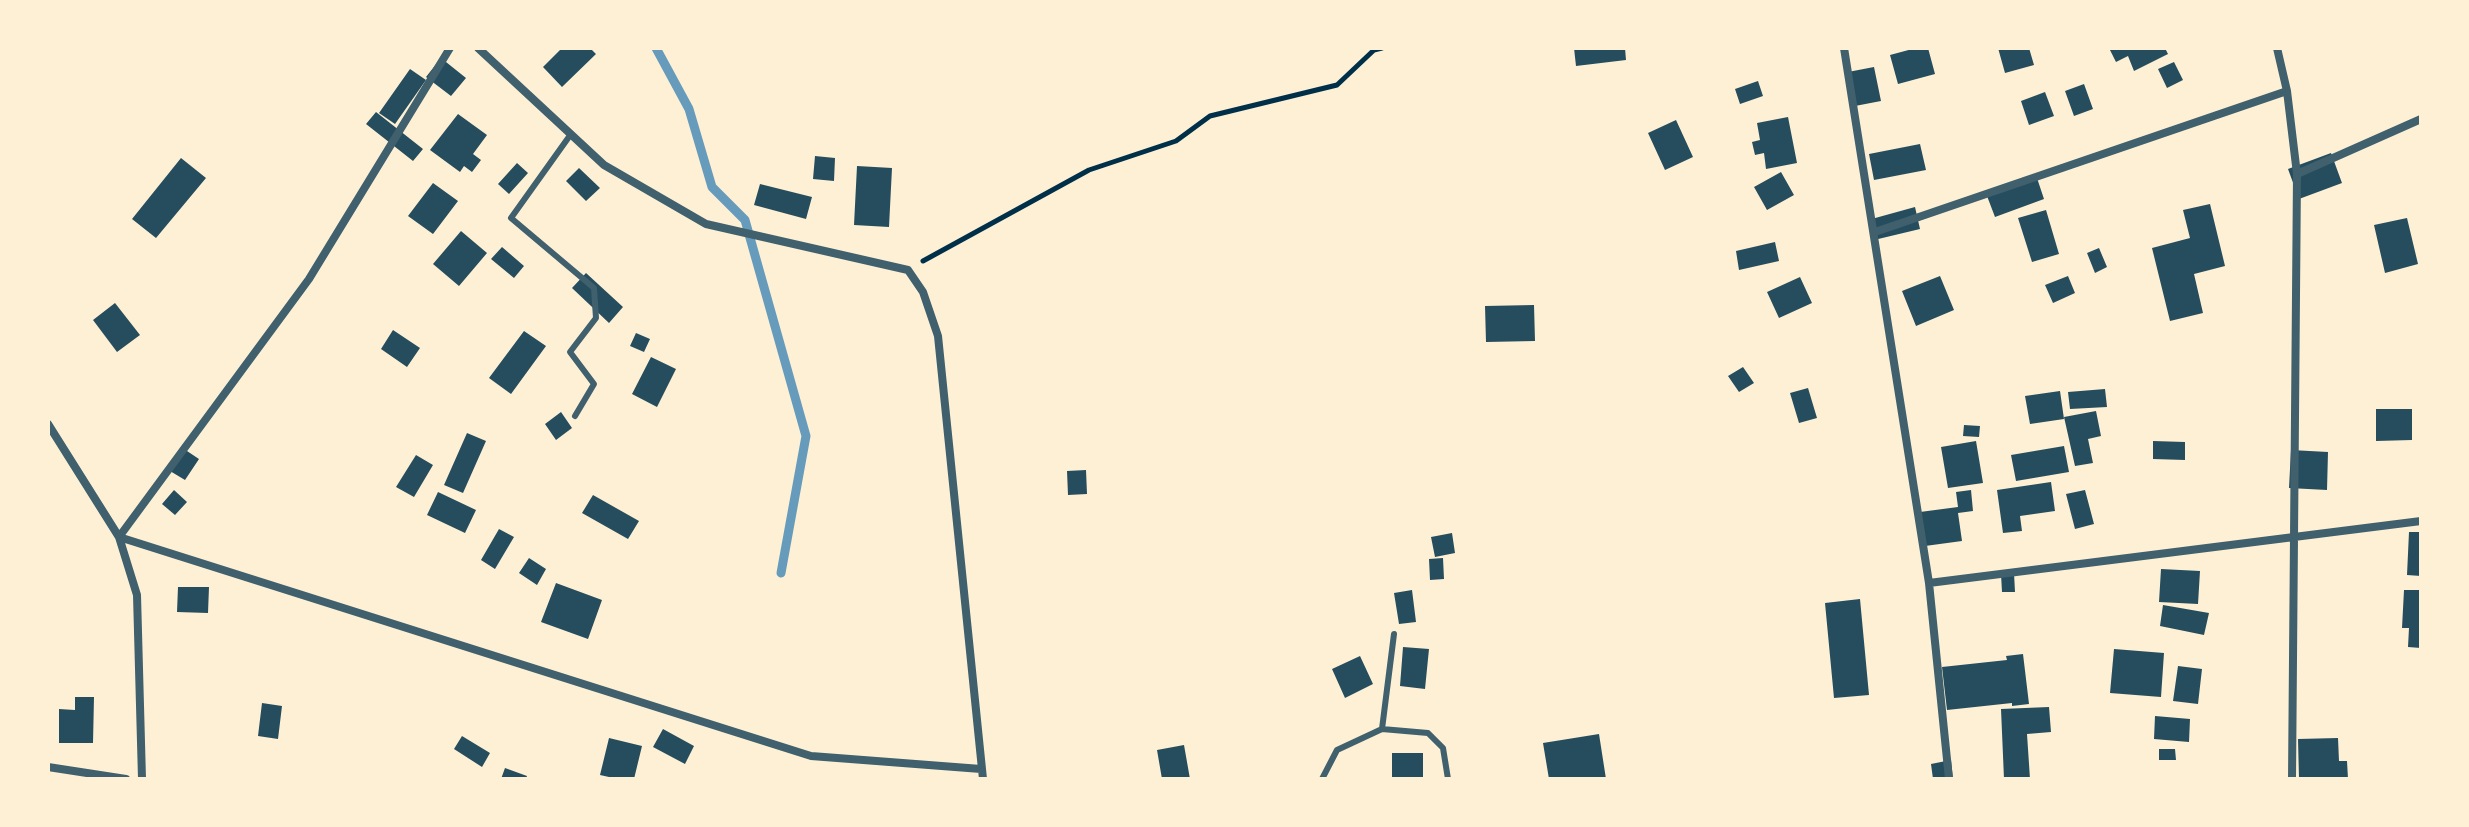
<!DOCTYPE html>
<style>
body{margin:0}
#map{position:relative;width:2469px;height:827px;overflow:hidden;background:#fdf0d5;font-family:Roboto,sans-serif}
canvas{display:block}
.frame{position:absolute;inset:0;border:50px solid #fdf0d5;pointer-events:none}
</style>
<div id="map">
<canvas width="2469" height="827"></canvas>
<div class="frame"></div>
</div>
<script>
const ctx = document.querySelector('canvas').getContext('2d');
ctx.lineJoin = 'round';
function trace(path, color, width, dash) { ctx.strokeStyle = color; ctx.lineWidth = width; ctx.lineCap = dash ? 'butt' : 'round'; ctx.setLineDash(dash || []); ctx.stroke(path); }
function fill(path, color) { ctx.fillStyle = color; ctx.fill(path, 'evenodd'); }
trace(new Path2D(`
 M656 48 689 109 712 187 745 220 806 436 781 573`), '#669bbc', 9);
fill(new Path2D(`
 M562 48H590L596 54 562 87 543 67Z
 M1574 48H1625L1626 60 1576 66Z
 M1916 48H1928L1935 74 1898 84 1890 55Z
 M1998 48H2029L2034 65 2005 73Z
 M2109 48H2165L2168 54 2134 71 2128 56 2116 62Z
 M441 58 466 78 451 96 426 77Z
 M2174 62 2183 80 2167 88 2158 69Z
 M1874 67 1881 101 1855 106 1848 72Z
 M410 69 426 80 395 124 379 113Z
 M1758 81 1763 96 1740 104 1735 89Z
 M2084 84 2093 109 2074 116 2065 91Z
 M2045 92 2054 116 2029 125 2021 101Z
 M376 112 423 149 413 161 366 124Z
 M458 114 487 135 473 154 481 160 472 172 464 166 460 172 430 150Z
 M1788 117 1797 163 1766 169 1764 153 1755 155 1752 142 1760 140 1757 123Z
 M1676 120 1693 157 1665 170 1648 133Z
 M1920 144 1926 170 1874 180 1869 154Z
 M2331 153 2342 183 2299 199 2288 169Z
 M815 156 835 158 834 181 813 179Z
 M181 158 206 178 156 238 132 219Z
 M517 163 528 173 509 194 498 184Z
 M857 166 892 168 889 227 854 225Z
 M579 168 600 188 586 201 566 181Z
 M1781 172 1794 195 1767 210 1754 187Z
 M2037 178 2044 199 1995 217 1987 196Z
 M433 183 458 201 433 234 408 216Z
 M760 184 812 197 806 219 754 205Z
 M2210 204 2225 266 2194 274 2203 313 2170 321 2152 248 2190 238 2183 210Z
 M1915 207 1920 229 1874 240 1868 220Z
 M2046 210 2059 254 2032 262 2018 218Z
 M2407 218 2418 264 2385 273 2374 225Z
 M461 231 487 253 459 286 433 264Z
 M1775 242 1779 261 1739 270 1736 251Z
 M502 247 524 266 514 278 491 259Z
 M2099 248 2107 267 2095 273 2087 253Z
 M586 273 623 307 609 323 572 288Z
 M1940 276 1954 310 1916 326 1902 291Z
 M2068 276 2075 293 2053 303 2045 285Z
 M1800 277 1812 303 1779 318 1767 292Z
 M115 303 140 335 117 352 93 320Z
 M1534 305 1535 341 1486 342 1485 306Z
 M393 330 420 348 407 367 381 349Z
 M524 331 546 346 511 394 489 378Z
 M636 333 650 339 644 352 630 346Z
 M651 357 676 369 657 407 632 394Z
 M1743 367 1754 383 1739 392 1728 376Z
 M1808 388 1817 418 1799 423 1790 393Z
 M2105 389 2107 407 2070 409 2068 392Z
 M2060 391 2064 419 2030 424 2025 396Z
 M2376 409H2412V440L2376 441Z
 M2096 411 2101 436 2088 439 2093 463 2075 466 2064 417Z
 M561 412 572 428 556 440 545 424Z
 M1964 425 1980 426 1979 437 1963 436Z
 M467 433 486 441 463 493 444 485Z
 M1976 441 1983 483 1948 488 1941 447Z
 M2153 441 2185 442V460L2153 459Z
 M2064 446 2069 472 2016 481 2011 455Z
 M184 449 199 459 185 480 170 471Z
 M2291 450 2328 452 2327 490 2289 488Z
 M416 455 433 465 414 497 396 487Z
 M1086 470 1087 494 1068 495 1067 471Z
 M2051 482 2055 511 2020 516 2022 531 2003 533 1997 490Z
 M174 490 187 502 175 515 162 504Z
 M1971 490 1973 511 1958 513 1962 541 1925 546 1920 512 1958 507 1956 492Z
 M2085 490 2094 524 2075 529 2066 494Z
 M438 492 476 510 465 533 427 515Z
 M593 495 639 521 628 539 582 513Z
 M499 529 514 537 495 569 481 560Z
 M2409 532H2421V576L2407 575Z
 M1452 533 1455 553 1435 557 1431 537Z
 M529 558 546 569 537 585 519 573Z
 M1443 558 1444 579 1430 580 1429 559Z
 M2161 569 2200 571 2198 604 2159 602Z
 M2014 573 2015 592H2002L2001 574Z
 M556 583 602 600 588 639 541 622Z
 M178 587H209L208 613 177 612Z
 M1412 590 1416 622 1399 624 1394 593Z
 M2404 590H2421V648L2408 647 2409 628H2402Z
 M1860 599 1869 695 1834 698 1825 603Z
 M2163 605 2209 613 2204 635 2160 626Z
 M1403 647 1429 649 1425 689 1400 686Z
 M2114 649 2164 653 2161 697 2110 693Z
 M2023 654 2029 704 2012 706V703L1947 710 1942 667 2007 660 2006 656Z
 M1360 656 1373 684 1345 698 1332 669Z
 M2178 666 2202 669 2198 704 2173 701Z
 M75 697H94L93 743H59V709L75 710Z
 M262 703 282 706 278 739 258 736Z
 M2049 707 2051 732 2027 734 2030 779H2004L2001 709Z
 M2155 716 2190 719 2189 742 2154 739Z
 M663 729 694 746 685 764 653 747Z
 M1599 734 1606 779H1549L1543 743Z
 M462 736 490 753 482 767 454 749Z
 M609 738 642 746 634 779H618L600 775Z
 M2338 738 2339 761H2347L2348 779H2299L2298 739Z
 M1184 745 1190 779H1162L1157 750Z
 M2159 749H2175L2176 760H2159Z
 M1392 753H1423V779H1392Z
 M1951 760 1953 779H1933L1931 764Z
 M505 768 527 776 526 779H501Z`), '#264d5e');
trace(new Path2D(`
 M923 261 1089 170 1176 141 1210 116 1337 85 1374 50 1382 48`), '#003049', 5);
trace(new Path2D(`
 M571 134 511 218 594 288 596 318 570 352 594 384 575 416
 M1382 729 1394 634
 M1322 779 1337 750 1382 729 1428 733 1443 748 1448 779`), '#3f606c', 6);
trace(new Path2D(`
 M450 48 309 279 119 537 811 756 981 769
 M478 48 604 165 706 224 908 270 923 292 938 336 983 779
 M1844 48 1929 583 1949 779
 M2277 48 2287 91 2297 174 2292 779
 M2297 174 2421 119
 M1875 232 2287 91
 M48 424 119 537 137 595 142 779
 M1929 583 2421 521
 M48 767 126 779`), '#3f606c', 8);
</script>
